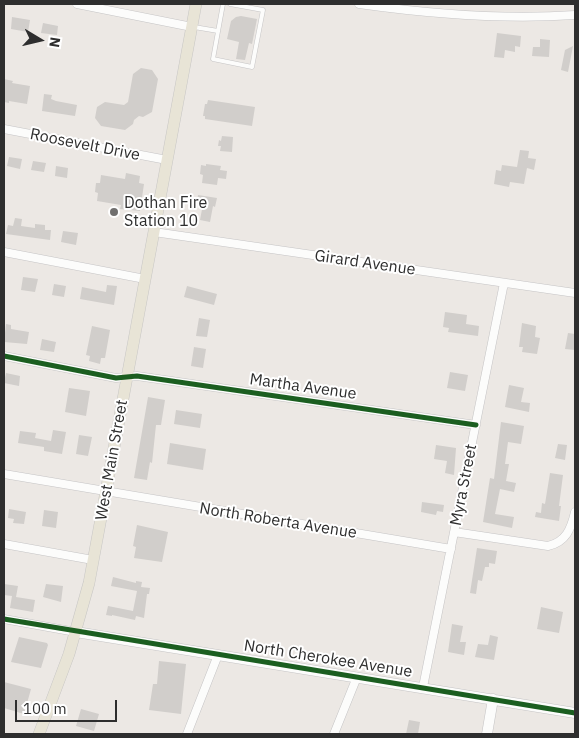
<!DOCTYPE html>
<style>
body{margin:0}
#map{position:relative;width:579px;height:738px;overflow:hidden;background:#ece8e4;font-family:"IBM Plex Sans",sans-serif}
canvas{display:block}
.frame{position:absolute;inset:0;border:5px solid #2e2e2e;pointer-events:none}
.north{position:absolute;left:15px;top:15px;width:50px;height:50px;-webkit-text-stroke:4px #fff;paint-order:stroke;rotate:99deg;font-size:14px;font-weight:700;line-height:20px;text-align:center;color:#2e2e2e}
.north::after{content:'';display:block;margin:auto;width:18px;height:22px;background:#2e2e2e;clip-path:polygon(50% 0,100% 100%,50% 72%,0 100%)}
.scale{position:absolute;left:15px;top:700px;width:102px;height:22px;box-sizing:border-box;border:2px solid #2e2e2e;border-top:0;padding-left:6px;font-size:15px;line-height:18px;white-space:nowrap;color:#2e2e2e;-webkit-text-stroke:4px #fff;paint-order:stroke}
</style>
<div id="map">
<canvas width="579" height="738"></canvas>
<div class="frame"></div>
<div class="north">N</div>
<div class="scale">100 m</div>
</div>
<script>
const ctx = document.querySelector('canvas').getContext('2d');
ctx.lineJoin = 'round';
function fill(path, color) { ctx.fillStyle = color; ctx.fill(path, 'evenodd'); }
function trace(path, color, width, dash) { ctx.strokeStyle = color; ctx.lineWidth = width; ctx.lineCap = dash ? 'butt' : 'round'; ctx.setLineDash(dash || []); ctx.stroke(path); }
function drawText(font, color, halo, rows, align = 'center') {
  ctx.font = font + ' "IBM Plex Sans",sans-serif'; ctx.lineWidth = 4; ctx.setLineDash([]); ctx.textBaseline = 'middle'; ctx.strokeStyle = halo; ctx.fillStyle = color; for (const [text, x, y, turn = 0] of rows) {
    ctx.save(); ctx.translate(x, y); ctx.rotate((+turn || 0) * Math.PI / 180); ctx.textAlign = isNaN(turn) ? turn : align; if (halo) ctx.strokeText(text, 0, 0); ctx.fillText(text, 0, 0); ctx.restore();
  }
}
fill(new Path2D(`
 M241 16 257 19 252 44 249 43 245 60 236 59 239 42 227 39 231 21 236 17Z
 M12 17 30 20 28 32 11 29Z
 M43 23 58 26 57 35 41 33Z
 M497 33 521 36 520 47 515 46V52L505 50 504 58 494 57Z
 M540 39 550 40 549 57 532 56 533 47H540Z
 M573 46 568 72 561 70 565 50Z
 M141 68 152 70 158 79 152 112 143 117 139 116 134 120 133 124 125 130 101 126 95 118 97 107 105 102 124 105 128 102 133 74Z
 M4 79 13 81 12 83 30 86 27 104 9 101V103L4 102Z
 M44 94 52 95 51 99 56 101 77 105 75 116 42 111Z
 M208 100 255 107 252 126 205 119V116H203L205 104H207Z
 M222 136 233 137 232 152 220 151 221 146H218L219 140 221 141Z
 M520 150 529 151 528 158 536 159 534 170 527 168 524 184 510 182 509 187 494 184 496 170 501 171 502 165 517 167Z
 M9 157 22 159 20 169 7 166Z
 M33 161 46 163 44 172 31 170Z
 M206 164 221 166 220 170 227 171 226 179 218 178 217 185 202 183 203 175 200 174 201 165 206 166Z
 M56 166 68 168 67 178 55 176Z
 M126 173 140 176 139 183 144 184 140 211 120 209 121 205 97 201 98 193 95 192 96 183H100L101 175 125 179Z
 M198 195 217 198 215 207 213 206 210 222 200 220 203 204 197 203Z
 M15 218 22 219 21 226 35 228V224L45 225V230H51L50 240 6 234 8 225 13 226Z
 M63 231 78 233 76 245 61 242Z
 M23 277 38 279 35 292 21 290Z
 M54 284 66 286 64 297 52 295Z
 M107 285 117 286 114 305 80 299 82 287 106 292Z
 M187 286 217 294 214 305 184 297Z
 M445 312 467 315 466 324 479 326 478 336 448 332 449 328 443 327Z
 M199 318 210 320 207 337 196 336Z
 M522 323 536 326 535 337 540 338 537 354 522 352 523 347H519Z
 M6 324 11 325V329L29 332 27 344 4 342Z
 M92 326 110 330 105 358H101L100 364 89 361 90 356 86 355Z
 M568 333 575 334V350L565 349Z
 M42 339 56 342 54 352 40 350Z
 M194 347 206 349 203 368 191 366Z
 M450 372 468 375 465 391 447 388Z
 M6 373 20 376 19 386 4 383Z
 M509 385 524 388 521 402 530 403 529 412 505 407Z
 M69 388 90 391 86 416 65 412Z
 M148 397 165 400 161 425H156L152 463 150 462 147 480 134 478Z
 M176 410 202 414 200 428 174 424Z
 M501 422 524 426 521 444 508 442 505 464H509L506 481 516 483 514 492 500 489 495 514 514 517 512 528 483 522 490 478 494 479Z
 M53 430 66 432 62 454 44 451V447L18 443 20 431 36 433 35 438 51 441Z
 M79 435 92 437 88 456 76 454Z
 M170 443 206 449 203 470 167 464Z
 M558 444 567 445 565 460 555 458Z
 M436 445 456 448 454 475 445 473 447 461 434 459Z
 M550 473 563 475 559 506H561L559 521 535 517 536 512 541 513 542 503 545 504Z
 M422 502 444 505 443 512 437 511 436 515 421 512Z
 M9 509 26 512 24 524 13 523 14 519 8 518Z
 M44 510 58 512 56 528 42 526Z
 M137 525 168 532 162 562 134 558 136 547 133 546Z
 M477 548 497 551 495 564 489 563V567H485L482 581 478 580 476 594 470 593Z
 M113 577 136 583V581L142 582 141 587 150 588 149 594H147L144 618 136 616 135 620 112 615V616L106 615 108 606 133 611 137 591 111 586Z
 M4 584 18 586 16 597 35 600 33 612 10 608 12 596 4 595Z
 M46 584 63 586 61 602 43 597Z
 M541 607 563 612 559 633 537 629Z
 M452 624 463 626 460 642H466L464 655 448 652Z
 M490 635 498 637 494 660 475 657 478 644 488 645Z
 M19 637 47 643 48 645 41 668 11 662Z
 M159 661 186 664 181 714 149 710 153 684H157Z
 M4 682 31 689 24 714 4 708Z
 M81 709 99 714 94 731 76 726Z
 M409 720 420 722 418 734H406Z`), '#d1cecb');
const lane = new Path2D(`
 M223 4 213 59 252 67 263 10 230 4
 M194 27 218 31`);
const street = new Path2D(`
 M77 4 192 27
 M359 4C430 14 503 20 575 15
 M4 129 167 160
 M154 232 575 293
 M4 252 145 279
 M4 356 116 378 137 376 476 425
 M4 474 451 549
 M454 532 548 546C566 542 571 529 575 512
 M4 544 93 560
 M4 619 76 632
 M423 687 504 283
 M187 734 218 655
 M334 734 357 677`);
const secondary = new Path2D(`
 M76 632 575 713
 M487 734 493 699`);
const primary = new Path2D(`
 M39 734 69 654 89 583 196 4`);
trace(lane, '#c5c4c5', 5);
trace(street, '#c5c4c5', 9);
trace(secondary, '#c5c4c5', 11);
trace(primary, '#c6c5c4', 12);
trace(lane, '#fcfcfb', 4);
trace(street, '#fcfcfb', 8);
trace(secondary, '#fcfcfb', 10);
trace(primary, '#e8e4d6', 11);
trace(new Path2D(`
 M4 356 116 378 137 376 476 425
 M4 619 575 713`), '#1b5e20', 5);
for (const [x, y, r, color] of [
 [114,212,5,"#706f6e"]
]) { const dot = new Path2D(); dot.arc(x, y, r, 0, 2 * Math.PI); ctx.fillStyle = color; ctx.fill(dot); trace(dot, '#fff', 2); }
drawText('16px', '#2e2e2e', '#fff', [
 ["Roosevelt Drive",85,145,11],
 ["Girard Avenue",365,263,8],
 ["Martha Avenue",303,387,8],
 ["West Main Street",112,460,-80],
 ["Myra Street",464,485,-79],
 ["North Roberta Avenue",278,521,9],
 ["North Cherokee Avenue",328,659,9]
]);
drawText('16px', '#2e2e2e', '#fff', [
 ["Dothan Fire",124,203],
 ["Station 10",124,221]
], 'left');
</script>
